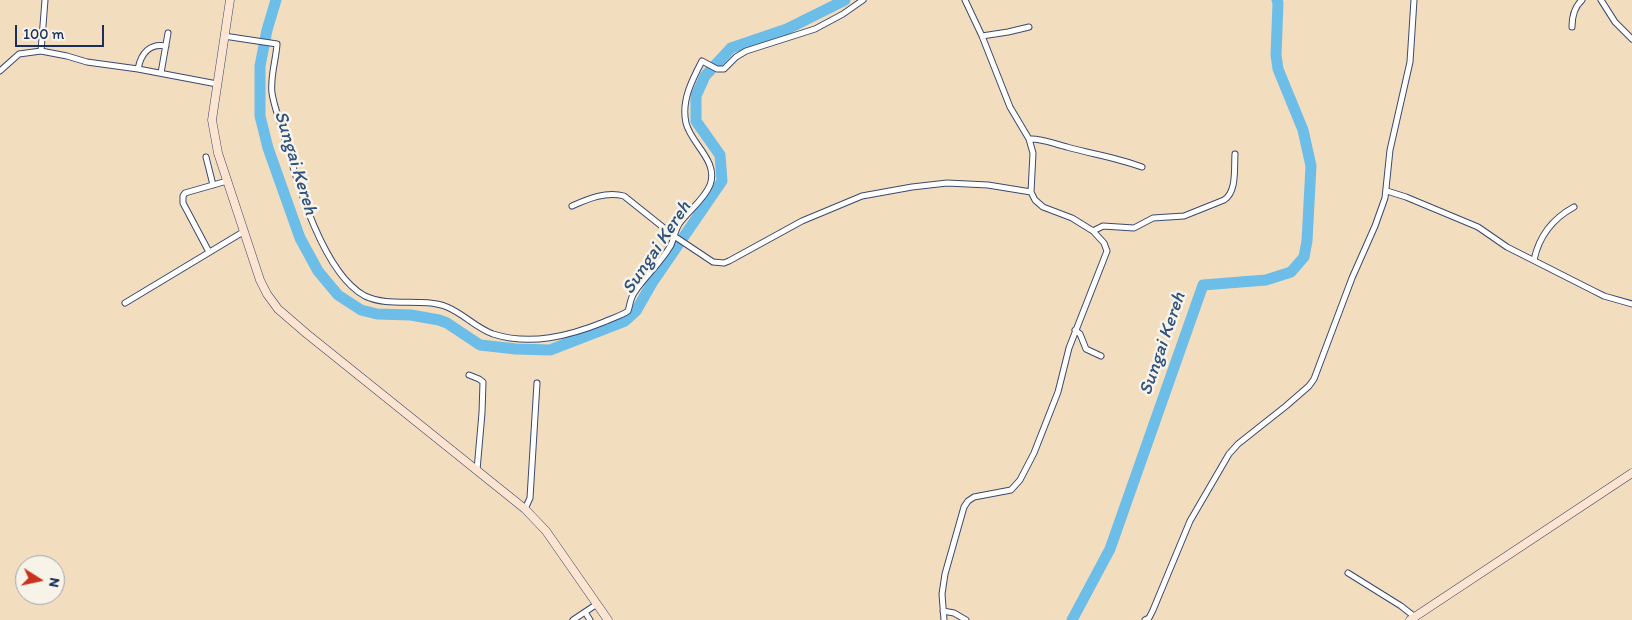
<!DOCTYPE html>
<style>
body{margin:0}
#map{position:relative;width:1632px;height:620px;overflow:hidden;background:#f3ddbf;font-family:Itim,sans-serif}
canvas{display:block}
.north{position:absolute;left:15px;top:555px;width:50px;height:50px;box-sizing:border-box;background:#f7f3e8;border:1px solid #9fa5b1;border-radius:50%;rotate:100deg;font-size:14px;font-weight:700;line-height:20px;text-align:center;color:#1b2f5e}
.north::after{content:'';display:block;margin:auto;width:18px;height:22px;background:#c8321e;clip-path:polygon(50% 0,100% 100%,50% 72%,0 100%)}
.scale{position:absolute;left:15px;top:25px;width:89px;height:22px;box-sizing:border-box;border:2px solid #1b2f5e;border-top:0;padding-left:6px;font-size:15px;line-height:18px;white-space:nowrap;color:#1b2f5e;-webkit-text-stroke:4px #f7f3e8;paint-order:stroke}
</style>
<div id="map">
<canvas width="1632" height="620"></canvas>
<div class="north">N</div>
<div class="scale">100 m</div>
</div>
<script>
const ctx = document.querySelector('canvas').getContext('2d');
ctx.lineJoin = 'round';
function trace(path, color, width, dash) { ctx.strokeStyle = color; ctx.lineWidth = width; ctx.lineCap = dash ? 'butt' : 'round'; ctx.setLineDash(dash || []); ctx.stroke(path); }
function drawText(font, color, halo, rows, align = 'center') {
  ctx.font = font + ' Itim,sans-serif'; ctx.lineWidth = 5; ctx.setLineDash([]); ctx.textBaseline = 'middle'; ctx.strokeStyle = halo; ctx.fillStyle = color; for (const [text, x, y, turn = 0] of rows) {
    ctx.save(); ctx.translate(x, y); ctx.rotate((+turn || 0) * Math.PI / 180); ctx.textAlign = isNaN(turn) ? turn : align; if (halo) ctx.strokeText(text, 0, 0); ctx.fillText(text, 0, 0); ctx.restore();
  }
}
trace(new Path2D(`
 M276 0 267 30 260 66V116L268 148 300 238 318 271 338 295 361 310 377 314 411 315 439 320 447 323 480 345 516 349 550 350 625 321 636 311 652 283 722 181 720 155 696 121V96L705 76 731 48 787 29 845 0
 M1072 620 1110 549 1203 285 1266 280 1291 272 1304 257 1307 241 1311 166 1303 130 1278 69 1276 55 1278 3 1277 0`), '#6cbde8', 11);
const street = new Path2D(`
 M1601 0 1615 22 1632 39
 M1572 27C1572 16 1574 7 1582 0
 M224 36 277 44C276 60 270 77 272 93 274 107 280 120 283 133 296 178 322 273 365 296 390 308 421 297 447 307 464 314 476 328 493 334 531 346 569 336 604 322 612 318 621 316 628 311 630 306 630 299 634 293 645 276 661 263 671 245 674 238 675 231 679 224 688 211 704 200 710 185 719 161 691 144 686 123 681 101 692 80 702 61L717 69H724L736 57 746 51 815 29 843 14 863 0
 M982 36 1008 32 1029 27
 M41 51 45 0
 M138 69C141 53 150 43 166 46
 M0 71 19 54 41 51 67 56 87 62 138 69 217 84
 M161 73 168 33
 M1029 139C1042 138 1054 144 1067 147 1092 154 1118 158 1142 167
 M206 157 213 185
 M1387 191 1406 197 1478 227 1507 247 1594 291 1604 296 1632 304
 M572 206C588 199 606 191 624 196L674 236 713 262 724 263 729 261 802 221 862 196 912 187 947 183 988 185 1031 192
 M1093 231 1103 226 1134 228 1153 218 1184 216 1224 200C1237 192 1234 168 1235 154
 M209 252 183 203V196L185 193 227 181
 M1534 260C1539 236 1552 219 1574 207
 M125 303 243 232
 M1075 330 1080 334 1086 349 1101 356
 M469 375 479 379 483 382 482 413 477 470
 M525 509 530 498 537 383
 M1348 573 1401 606 1415 617
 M943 611 954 613 966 620
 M585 612 590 620
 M573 620 597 604
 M944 620 942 594 945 574 964 507 968 501 974 497 1011 490 1020 480 1034 453 1058 392 1069 348 1107 251 1104 243 1093 231 1072 218 1043 207 1035 200 1031 192 1033 153 1029 139 1010 107 982 36 965 0
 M1145 620 1149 618 1153 610 1190 521 1229 454 1238 444 1286 406 1309 386 1314 379 1352 278 1375 226 1385 198 1390 150 1410 62 1414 0`);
const secondary = new Path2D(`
 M230 0 212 120 218 153 260 280 267 294 278 309 307 334 525 509 546 531 608 620
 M1410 620 1632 473`);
trace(street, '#3b496d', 7);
trace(secondary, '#3b496d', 9);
trace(street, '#fff', 5);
trace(secondary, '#fde4d1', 8);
drawText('italic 19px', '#2f5280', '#f7f3e8', [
 ["Sungai Kereh",295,163,73],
 ["Sungai Kereh",657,248,-56],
 ["Sungai Kereh",1163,344,-71]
]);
</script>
